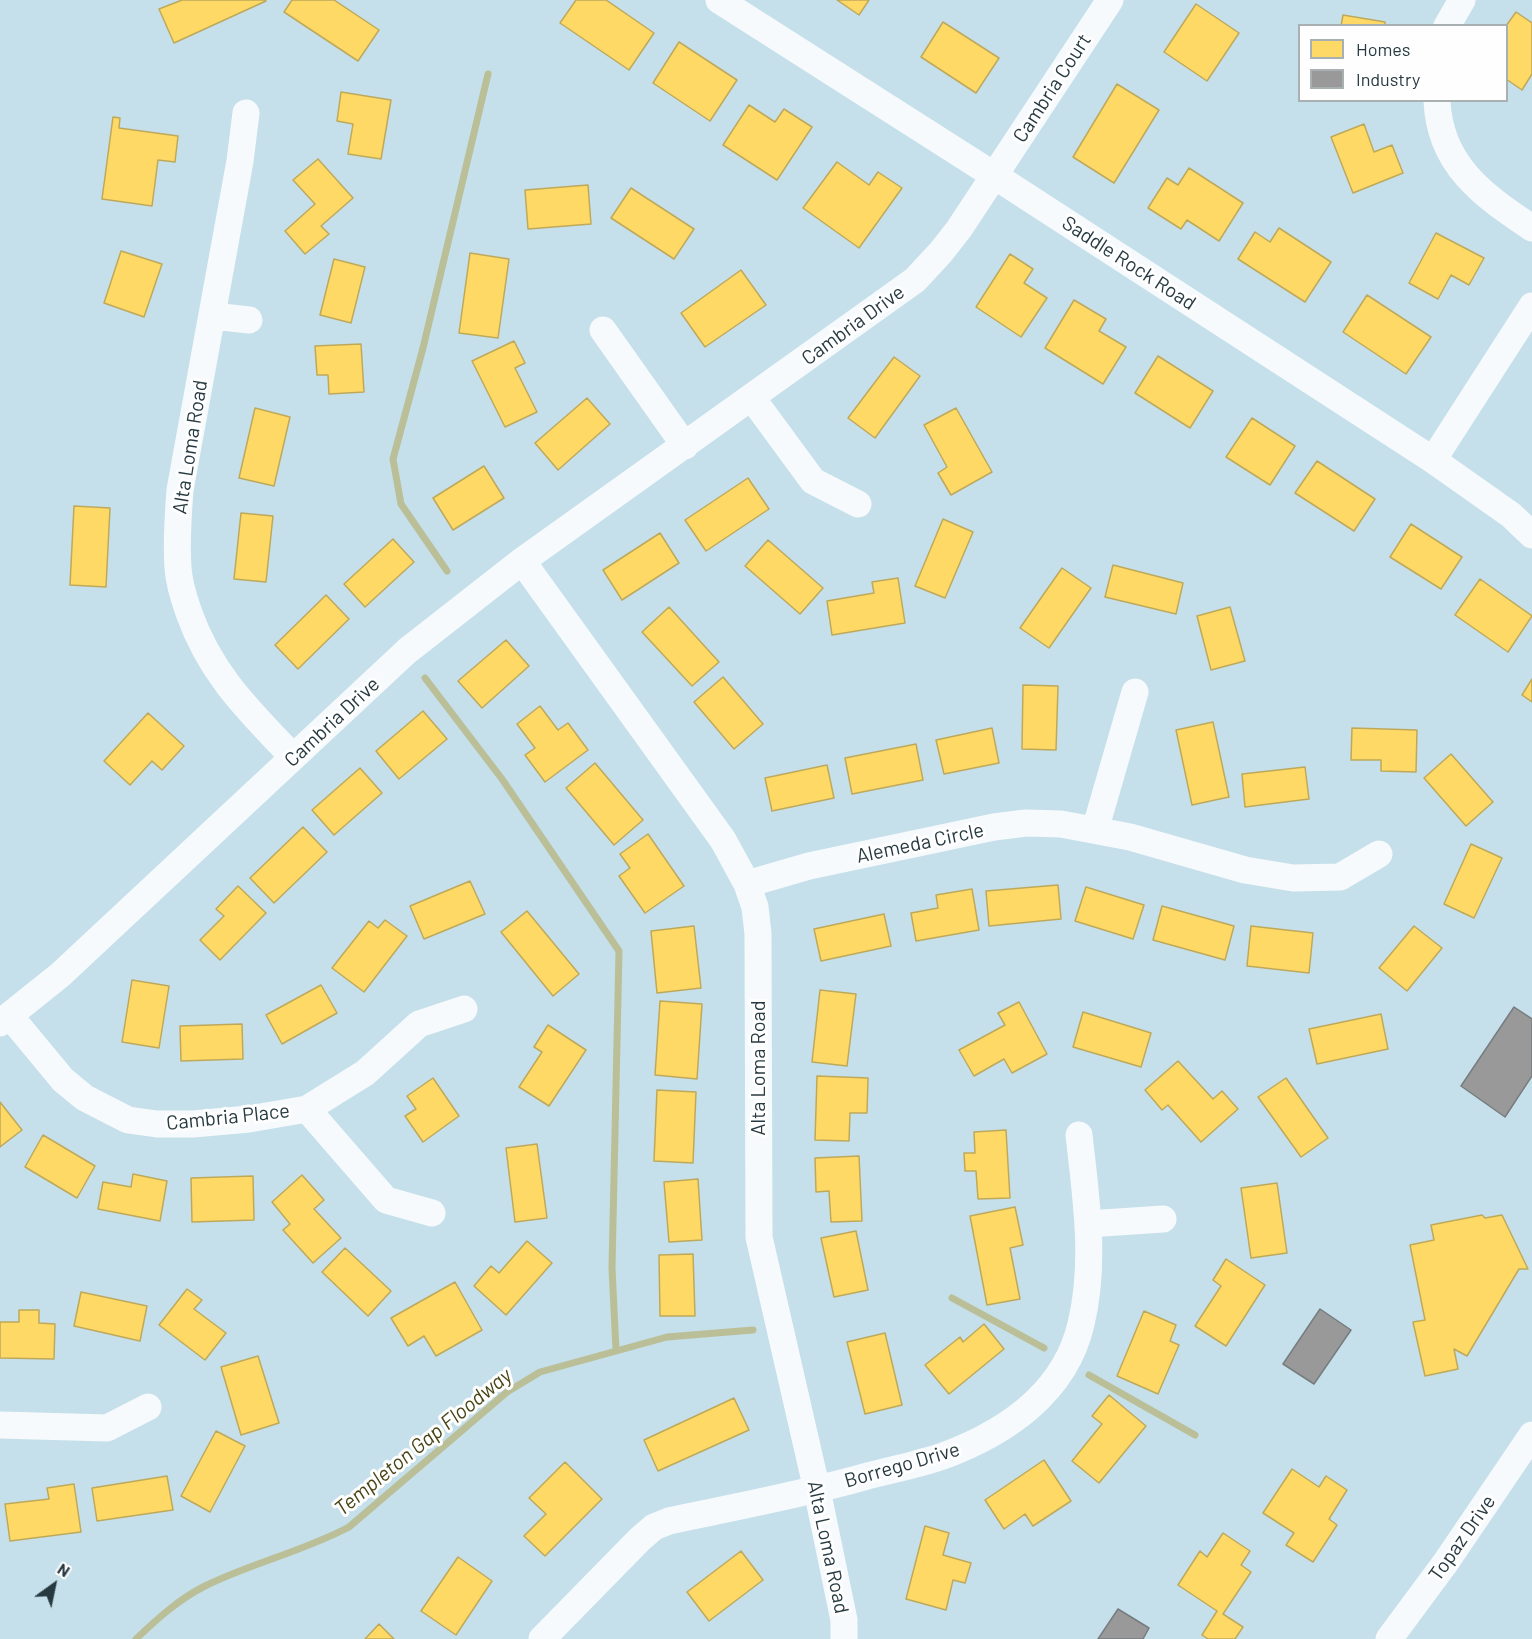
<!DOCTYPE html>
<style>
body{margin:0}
#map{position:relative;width:1532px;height:1639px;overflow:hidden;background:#c5e0ea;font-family:Barlow,sans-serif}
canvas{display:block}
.legend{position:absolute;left:1298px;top:24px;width:210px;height:78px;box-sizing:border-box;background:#fefefe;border:2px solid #a8b0b2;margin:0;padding:8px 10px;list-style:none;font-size:18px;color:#273a41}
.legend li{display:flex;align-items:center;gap:12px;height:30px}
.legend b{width:30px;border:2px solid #a8b0b2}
.north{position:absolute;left:24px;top:1555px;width:60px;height:60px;-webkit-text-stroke:4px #fefefe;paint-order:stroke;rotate:33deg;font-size:16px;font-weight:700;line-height:24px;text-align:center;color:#273a41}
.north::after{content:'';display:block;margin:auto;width:21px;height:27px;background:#273a41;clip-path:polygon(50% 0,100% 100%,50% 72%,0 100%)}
</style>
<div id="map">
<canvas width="1532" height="1639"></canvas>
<ul class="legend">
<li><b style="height:16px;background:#ffd966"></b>Homes</li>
<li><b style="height:16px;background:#999"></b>Industry</li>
</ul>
<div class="north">N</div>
</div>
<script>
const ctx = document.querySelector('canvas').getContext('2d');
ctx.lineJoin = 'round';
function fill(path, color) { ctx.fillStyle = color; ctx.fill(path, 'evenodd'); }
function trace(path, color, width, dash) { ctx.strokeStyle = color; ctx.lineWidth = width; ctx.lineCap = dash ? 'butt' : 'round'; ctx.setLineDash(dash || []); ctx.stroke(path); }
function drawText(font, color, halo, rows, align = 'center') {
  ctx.font = font + ' Barlow,sans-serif'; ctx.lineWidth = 6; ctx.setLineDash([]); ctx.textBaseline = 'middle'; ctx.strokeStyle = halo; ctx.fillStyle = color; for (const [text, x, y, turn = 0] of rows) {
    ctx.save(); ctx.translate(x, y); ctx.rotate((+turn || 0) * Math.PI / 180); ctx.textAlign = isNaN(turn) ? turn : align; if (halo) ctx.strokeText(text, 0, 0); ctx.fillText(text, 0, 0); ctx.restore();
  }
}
const homes = new Path2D(`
 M182 0H265L266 1 174 43 159 9Z
 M292 0H334L379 30 358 61 284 12Z
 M576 0H606L654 33 629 70 560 23Z
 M837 0H869L859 15Z
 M1196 4 1239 33 1207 81 1164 52Z
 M1516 12 1532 23V74L1522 90 1506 79V26Z
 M1343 15 1385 22V26H1341Z
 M943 22 999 58 976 93 921 57Z
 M679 42 737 80 710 121 653 83Z
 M1117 84 1159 110 1114 183 1073 157Z
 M341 92 391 100 381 159 348 154 353 124 337 121Z
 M749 105 775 122 784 109 812 127 777 180 723 145Z
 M113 117 120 118 119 128 178 136 175 162 158 160 152 206 102 199Z
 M1364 124 1374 152 1392 145 1403 173 1353 193 1331 137Z
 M318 159 353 198 321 226 329 234 305 254 285 231 315 204 293 180Z
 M837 162 869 185 878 172 902 188 859 248 803 208Z
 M1189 168 1243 203 1219 241 1187 220 1181 229 1148 208 1167 178 1178 185Z
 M588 185 591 224 528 229 525 190Z
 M631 188 694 229 674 259 611 218Z
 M1279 228 1331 262 1305 302 1238 259 1255 232 1270 242Z
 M1436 233 1484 258 1469 285 1451 275 1438 299 1409 283Z
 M121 251 162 264 144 317 104 303Z
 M470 253 509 259 498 338 459 333Z
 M1010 254 1033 269 1024 283 1047 298 1021 337 976 307Z
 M334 259 365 267 351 323 320 315Z
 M741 270 766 305 705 347 681 313Z
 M1367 295 1431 337 1406 374 1343 332Z
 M1074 300 1106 319 1099 331 1126 347 1103 384 1045 348Z
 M514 341 525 363 515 368 537 412 505 427 472 361Z
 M361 344 364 392 329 394 328 375H317L315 346Z
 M1158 356 1213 391 1190 428 1135 393Z
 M894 357 920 376 875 438 848 418Z
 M587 398 610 424 558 470 535 443Z
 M255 408 290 417 274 486 239 478Z
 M956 408 992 472 951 495 938 473 947 467 924 425Z
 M1252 418 1295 446 1270 485 1226 457Z
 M1317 461 1375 499 1354 531 1295 493Z
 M484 466 504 498 453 530 433 498Z
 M748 478 769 509 706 551 685 520Z
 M74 506 110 508 106 587 70 585Z
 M241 513 273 516 266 582 234 579Z
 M943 519 973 532 945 598 915 586Z
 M1411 524 1462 557 1441 589 1390 557Z
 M660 533 679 563 622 600 603 570Z
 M393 539 414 562 365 607 344 584Z
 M768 540 823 588 800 614 745 566Z
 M1113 565 1183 583 1176 614 1105 597Z
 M1062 568 1091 588 1049 648 1020 628Z
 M898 578 905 623 832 635 827 601 874 593 872 582Z
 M1480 579 1532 616 1508 652 1455 615Z
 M326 595 349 619 298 669 275 645Z
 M669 607 719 662 692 686 642 632Z
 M1230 607 1245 661 1211 670 1197 616Z
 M506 640 529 666 482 708 458 681Z
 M723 677 763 724 734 749 694 702Z
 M1532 679V702L1522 695Z
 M1023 685 1058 686 1056 750 1022 749Z
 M540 706 558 730 568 723 588 750 545 782 525 755 535 748 517 724Z
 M423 711 447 739 399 779 376 751Z
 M148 713 184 746 162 770 152 761 130 785 104 761Z
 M1213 722 1229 797 1192 805 1176 730Z
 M992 728 999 763 944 774 936 740Z
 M1352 728 1417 730 1416 772 1381 771V760H1351Z
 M916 744 923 780 852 794 845 758Z
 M1451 754 1493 802 1466 826 1424 778Z
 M595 763 643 820 614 845 566 788Z
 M827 765 834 798 772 811 765 778Z
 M1305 767 1309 799 1245 807 1242 774Z
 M360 768 382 793 334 835 312 810Z
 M303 827 327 852 274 903 250 878Z
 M648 834 684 886 645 913 619 876 630 868 620 854Z
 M1471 844 1502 858 1474 918 1444 904Z
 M470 881 485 914 424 939 410 906Z
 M1058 885 1061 919 989 926 986 891Z
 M238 886 266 913 220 960 200 940 224 916 216 909Z
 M1086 887 1144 905 1133 939 1075 921Z
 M972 889 979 930 916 941 911 913 938 908 936 895Z
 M1162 906 1234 926 1225 960 1153 940Z
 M527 911 579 974 553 996 501 932Z
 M884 914 891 946 821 961 814 929Z
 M385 920 407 936 364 992 332 968 369 921 378 928Z
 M694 926 701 988 657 993 651 931Z
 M1251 926 1313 933 1309 973 1247 966Z
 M1414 926 1442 948 1407 991 1379 968Z
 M132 980 169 986 159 1048 122 1042Z
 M321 985 337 1013 282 1044 266 1015Z
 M820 990 856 994 847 1066 812 1062Z
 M660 1001 702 1004 697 1079 655 1075Z
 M1019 1002 1047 1054 1012 1073 1004 1059 974 1076 959 1050 1005 1025 998 1013Z
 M1083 1012 1151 1033 1141 1067 1073 1047Z
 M1381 1014 1388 1049 1317 1064 1309 1029Z
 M242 1024 243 1059 181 1061 180 1026Z
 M548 1025 586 1050 549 1106 519 1087 542 1052 534 1047Z
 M1178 1061 1213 1099 1222 1091 1238 1109 1201 1142 1168 1105 1162 1110 1145 1090Z
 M817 1076 868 1078 867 1113H850L849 1141 815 1140Z
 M433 1078 459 1116 423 1142 405 1116 416 1109 407 1096Z
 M1286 1078 1328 1138 1301 1157 1258 1097Z
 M657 1090 696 1092 693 1163 654 1161Z
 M0 1102 22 1130 0 1147Z
 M1006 1130 1010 1198 978 1199 976 1171H965L964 1153H975L974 1132Z
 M43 1135 95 1166 77 1198 25 1167Z
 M537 1144 547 1218 515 1222 506 1148Z
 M859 1156 862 1221 831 1222 829 1191 816 1192 815 1158Z
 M133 1174 167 1181 160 1221 98 1209 103 1182 131 1187Z
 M302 1175 324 1200 314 1209 341 1238 313 1263 283 1230 290 1224 272 1202Z
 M253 1176 254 1220 192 1222 191 1178Z
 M698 1179 702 1240 669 1242 664 1182Z
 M1277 1183 1287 1253 1251 1258 1241 1188Z
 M1015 1207 1023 1245 1010 1248 1020 1299 987 1305 970 1216Z
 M1482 1215 1485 1218 1502 1215 1528 1269H1519L1467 1356 1454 1349 1458 1369 1425 1376 1413 1322 1425 1320 1410 1245 1434 1240 1431 1225Z
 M856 1231 868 1290 834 1297 821 1238Z
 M527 1241 552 1263 506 1315 474 1286 491 1266 499 1273Z
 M345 1248 391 1291 368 1316 322 1272Z
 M693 1254 695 1316H660L659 1255Z
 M1226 1259 1265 1285 1226 1346 1195 1326 1221 1286 1213 1280Z
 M455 1282 482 1330 436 1356 424 1336 408 1346 391 1318Z
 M187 1289 202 1300 194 1309 226 1333 205 1360 159 1325Z
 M81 1292 147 1306 140 1341 74 1326Z
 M19 1310H39V1323L55 1324 54 1359 0 1358V1322H19Z
 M1144 1311 1176 1325 1170 1341 1179 1345 1158 1394 1117 1376Z
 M984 1324 1004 1349 949 1394 925 1365 960 1337 963 1342Z
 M885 1333 902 1405 865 1414 847 1342Z
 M258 1356 279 1423 241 1435 221 1367Z
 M1109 1395 1146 1426 1099 1483 1072 1461 1102 1424 1092 1416Z
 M734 1398 749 1430 658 1471 644 1440Z
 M216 1431 245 1446 210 1512 181 1496Z
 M1044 1460 1071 1501 1033 1526 1025 1514 1004 1529 985 1500Z
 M565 1462 602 1499 545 1556 524 1536 546 1514 529 1498Z
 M1292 1469 1319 1487 1326 1476 1347 1490 1329 1519 1337 1525 1313 1562 1286 1545 1294 1533 1263 1513Z
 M167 1476 173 1510 97 1521 92 1488Z
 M74 1484 81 1532 10 1541 5 1504 49 1499 47 1488Z
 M925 1526 949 1533 943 1555 971 1563 965 1583 953 1580 946 1610 906 1599Z
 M1223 1533 1250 1551 1241 1565 1251 1572 1223 1614 1243 1627 1235 1639H1208L1202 1635 1217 1611 1178 1585 1200 1551 1207 1557Z
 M741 1551 763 1580 709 1621 687 1592Z
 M458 1557 492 1581 456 1635 421 1611Z
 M379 1624 394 1639H365Z`);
fill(homes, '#ffd966');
trace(homes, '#bea95b', 1.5);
const industry = new Path2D(`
 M1514 1007 1532 1019V1076L1505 1117 1461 1086Z
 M1320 1309 1351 1330 1314 1384 1283 1364Z
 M1118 1609 1149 1628 1143 1639H1098Z`);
fill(industry, '#999');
trace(industry, '#777c7f', 1.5);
trace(new Path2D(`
 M447 571 401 504 393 459 423 348 488 74
 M425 678 502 779 619 951 612 1268 616 1350
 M952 1298 1044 1348
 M1089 1375 1195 1435
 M136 1639C157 1619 179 1599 205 1586 252 1563 304 1551 349 1527L507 1392 540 1372 667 1337 753 1330`), '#babf98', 7);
trace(new Path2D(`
 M719 0 995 176 1433 460 1511 515 1532 535
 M1447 26 1462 0
 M1437 100C1439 165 1484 196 1532 228
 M246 113 240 161 180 490C178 516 176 542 178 568 179 583 184 599 189 613 211 675 249 711 293 757
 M213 316 249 320
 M603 330 685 446
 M752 398 813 481 858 504
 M1433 460 1532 306
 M522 561 723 840 747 884 755 907 758 934 759 1237 817 1490 844 1620V1639
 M1095 830 1135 692
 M747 884 809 866 994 827 1026 823 1061 824 1130 837 1245 870 1293 878 1340 877 1379 854
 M10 1016 63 1080 85 1098 128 1120 157 1124H193L249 1119 307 1109 365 1073 419 1024 464 1009
 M0 1023 60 975 407 651 522 561 915 280 941 252 959 229 1110 0
 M307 1109 386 1200 432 1213
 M1088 1224 1163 1219
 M0 1425 107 1428 148 1407
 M542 1639 640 1539 654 1527 669 1521C734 1507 800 1495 864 1477 890 1470 917 1465 943 1456 1005 1433 1065 1393 1081 1324 1096 1262 1086 1198 1079 1135
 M1389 1639 1446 1562 1532 1435`), '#f6fafc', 27);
drawText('20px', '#273a41', '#fefefe', [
 ["Cambria Court",1052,88,-57],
 ["Saddle Rock Road",1129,263,33],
 ["Cambria Drive",853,325,-36],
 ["Alta Loma Road",190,447,-81],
 ["Cambria Drive",332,722,-43],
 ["Alemeda Circle",920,843,-12],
 ["Alta Loma Road",758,1068,-90],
 ["Cambria Place",228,1117,-6],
 ["Borrego Drive",902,1465,-16],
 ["Topaz Drive",1462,1538,-55],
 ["Alta Loma Road",828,1547,78]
]);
drawText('italic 21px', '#484415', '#fefefe', [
 ["Templeton Gap Floodway",423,1442,-39]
]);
</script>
